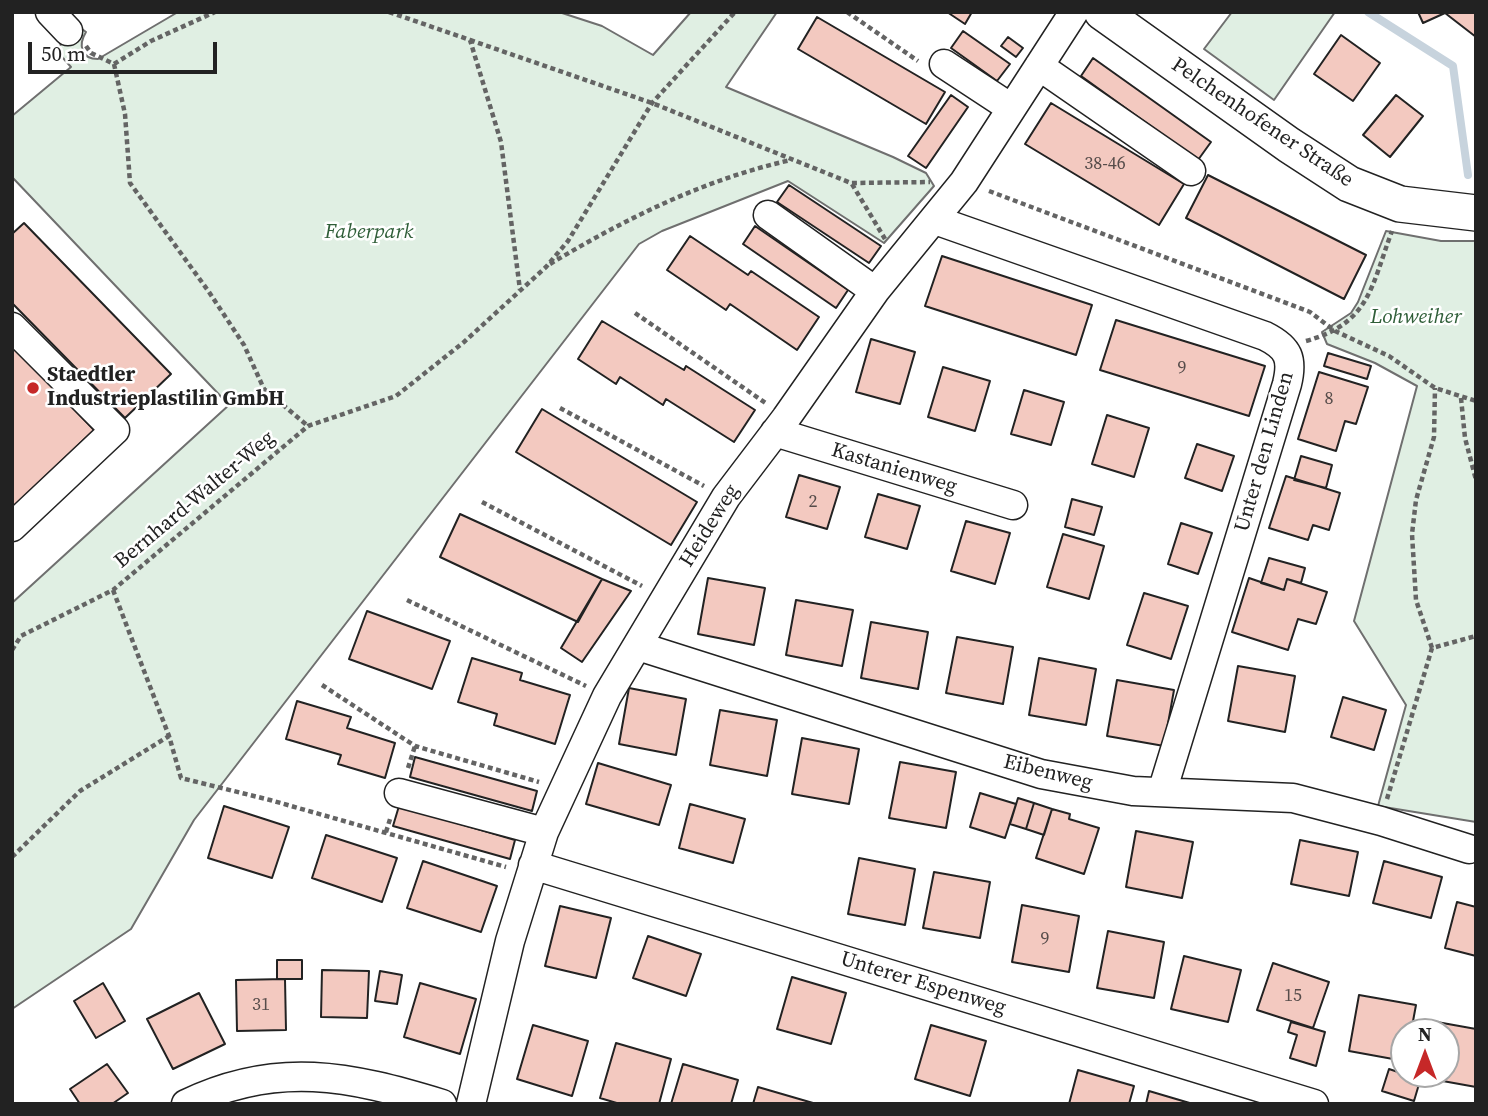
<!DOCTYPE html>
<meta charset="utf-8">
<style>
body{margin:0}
#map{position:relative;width:1488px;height:1116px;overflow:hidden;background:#fff;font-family:"Source Serif 4",serif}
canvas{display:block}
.frame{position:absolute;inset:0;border:14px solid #222;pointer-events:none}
.north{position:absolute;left:1390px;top:1018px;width:70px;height:70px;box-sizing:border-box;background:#fff;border:2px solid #a7a7a7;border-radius:50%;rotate:0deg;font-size:19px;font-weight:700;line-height:28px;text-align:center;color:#222}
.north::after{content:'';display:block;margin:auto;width:24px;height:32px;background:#c62828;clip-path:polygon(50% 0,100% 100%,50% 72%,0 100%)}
.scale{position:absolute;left:28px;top:42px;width:189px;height:32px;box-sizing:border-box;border:4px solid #222;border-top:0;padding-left:9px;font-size:21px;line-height:24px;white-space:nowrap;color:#222;-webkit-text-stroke:5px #fff;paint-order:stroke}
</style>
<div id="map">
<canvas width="1488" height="1116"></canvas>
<div class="frame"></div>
<div class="north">N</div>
<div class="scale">50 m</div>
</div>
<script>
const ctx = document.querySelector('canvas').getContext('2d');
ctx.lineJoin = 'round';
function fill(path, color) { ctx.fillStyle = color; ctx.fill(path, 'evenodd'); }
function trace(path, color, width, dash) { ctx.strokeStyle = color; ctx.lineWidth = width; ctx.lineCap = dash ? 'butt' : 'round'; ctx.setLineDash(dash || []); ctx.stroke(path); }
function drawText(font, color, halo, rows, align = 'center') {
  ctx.font = font + ' "Source Serif 4",serif'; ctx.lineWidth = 5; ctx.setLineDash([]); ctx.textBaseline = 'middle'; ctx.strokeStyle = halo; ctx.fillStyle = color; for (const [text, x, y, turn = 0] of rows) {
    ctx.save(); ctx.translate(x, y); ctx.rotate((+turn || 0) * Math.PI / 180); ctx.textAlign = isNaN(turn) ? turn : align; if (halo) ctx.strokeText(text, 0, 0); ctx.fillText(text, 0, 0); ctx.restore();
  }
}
const green = new Path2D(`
 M178 12H559L602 26 653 55 691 12H777L726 87 893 157 926 173 934 186 884 243 788 181 662 231 639 244 194 820 131 929 12 1009V603L229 405 12 177V116L71 67 55 49 82 29 86 32C78 45 81 59 98 59Z
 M1232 12H1335L1274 100 1204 49Z
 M1386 231 1441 241H1476V822L1378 806 1406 705 1354 621 1417 386 1375 363 1327 344 1322 332 1351 313 1358 302Z`);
fill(green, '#e0efe3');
trace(green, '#6f6f6f', 2);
trace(new Path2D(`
 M1368 12 1453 66 1468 175`), '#c7d3dd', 8);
const building = new Path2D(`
 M947 12H972L965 24Z
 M1418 12H1476V37L1445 13 1423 23Z
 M817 17 945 92 926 124 798 49Z
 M963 31 1010 64 997 81 951 48Z
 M1341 35 1380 63 1353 101 1314 74Z
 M1008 37 1023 48 1016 57 1001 46Z
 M1093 58 1211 142 1198 160 1081 76Z
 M951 95 968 107 926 168 908 156Z
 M1396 95 1423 116 1390 157 1363 135Z
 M1051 103 1184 184 1159 225 1025 144Z
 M1208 175 1366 255 1344 299 1186 218Z
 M789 185 881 246 869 263 777 202Z
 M24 223 171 374 125 418 12 303V234Z
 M755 226 848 290 836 308 743 244Z
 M690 236 748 275 751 271 819 317 797 350 730 304 726 310 667 270Z
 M942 256 1092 305 1076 355 925 306Z
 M1116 320 1265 366 1249 416 1100 370Z
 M602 321 684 370 686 366 755 410 734 442 666 399 663 405 620 377 616 384 578 359Z
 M871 339 915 352 900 404 856 392Z
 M12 345 94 430 12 508Z
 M1328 353 1371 366 1367 379 1324 366Z
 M943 367 990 381 975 431 928 417Z
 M1319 372 1368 387 1356 424 1345 421 1336 451 1298 439Z
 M1024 390 1064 402 1051 445 1011 434Z
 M542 409 697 502 671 545 516 452Z
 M1107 415 1149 428 1134 477 1092 464Z
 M1197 444 1234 456 1222 491 1185 478Z
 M1301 456 1332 465 1326 488 1294 480Z
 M799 475 840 487 827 529 786 517Z
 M1286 476 1340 493 1329 530 1313 525 1308 540 1269 528Z
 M878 494 920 506 907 549 865 537Z
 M1072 499 1102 507 1094 535 1065 527Z
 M460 514 602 579 578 622 440 557Z
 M966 521 1010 533 995 584 951 571Z
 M1181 523 1212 533 1198 574 1168 564Z
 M1063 534 1104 546 1089 599 1047 587Z
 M1269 558 1305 568 1301 583 1287 579 1284 590 1261 583Z
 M708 578 765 588 754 645 698 634Z
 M1249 578 1284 590 1287 579 1327 592 1316 624 1298 619 1288 650 1232 632Z
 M602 579 631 591 582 662 561 648Z
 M1144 593 1188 606 1171 659 1127 645Z
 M796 600 853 610 842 666 786 655Z
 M367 611 450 641 432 689 349 659Z
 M871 622 928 632 918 689 861 678Z
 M957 637 1013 647 1003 704 946 693Z
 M472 658 522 673 520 680 570 695 555 744 494 725 497 714 458 702Z
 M1039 658 1096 669 1086 725 1029 715Z
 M1238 666 1295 676 1285 732 1228 721Z
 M1117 680 1174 690 1164 746 1107 736Z
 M629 688 686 699 676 755 619 744Z
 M1343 697 1386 710 1374 750 1331 737Z
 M297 701 351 717 347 728 395 743 385 778 338 764 341 755 286 739Z
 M720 710 777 720 767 776 710 765Z
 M802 738 859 749 849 804 792 794Z
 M415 757 537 791 532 811 410 777Z
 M900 762 956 772 946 828 889 818Z
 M598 763 671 785 659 825 586 804Z
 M980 793 1016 804 1005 838 970 827Z
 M1018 798 1034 803 1026 829 1010 824Z
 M1034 803 1052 809 1044 835 1026 829Z
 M690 804 745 819 733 863 679 848Z
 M224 806 289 827 272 878 208 858Z
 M399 806 515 840 510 859 393 826Z
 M1052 809 1070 814 1069 819 1099 828 1084 874 1036 858Z
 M1136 831 1193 842 1182 898 1126 887Z
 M326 835 397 858 382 902 312 878Z
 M1300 840 1358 852 1349 896 1291 884Z
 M859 858 915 869 905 925 848 914Z
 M423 861 497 886 481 932 407 908Z
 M1384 861 1442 877 1431 918 1373 903Z
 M934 872 990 882 980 938 923 928Z
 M1457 902 1476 907V956L1445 948Z
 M1022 905 1079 916 1069 972 1012 962Z
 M560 906 611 918 596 978 545 966Z
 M1108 931 1164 942 1154 998 1097 988Z
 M648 936 701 954 686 996 633 978Z
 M1184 956 1241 970 1228 1022 1171 1009Z
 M277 960H302V979H277Z
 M1273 963 1329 982 1313 1028 1257 1010Z
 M322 970 369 971 367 1018 321 1017Z
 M380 971 402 975 397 1004 375 1001Z
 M792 977 846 993 831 1044 777 1029Z
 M285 979 286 1030 237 1031 236 980Z
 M103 983 125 1021 96 1038 74 1001Z
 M420 983 476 999 460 1054 404 1037Z
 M199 993 225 1044 173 1069 147 1019Z
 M1359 995 1416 1005 1411 1032H1404V1061L1349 1051Z
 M1291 1022 1325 1032 1316 1066 1290 1058 1297 1035 1288 1032Z
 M1437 1022 1476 1029V1087L1426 1078 1427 1074H1446V1032H1435Z
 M533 1025 588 1041 572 1096 517 1079Z
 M931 1025 986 1041 970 1096 915 1079Z
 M616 1043 671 1059 659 1104H620L600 1098Z
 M107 1064 128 1093 112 1104H80L70 1089Z
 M683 1064 738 1080 731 1104H671Z
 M1389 1069 1404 1074H1422L1414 1101 1382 1091Z
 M1078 1070 1134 1086 1129 1104H1069Z
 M758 1087 813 1103V1104H753Z
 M1149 1091 1193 1104H1146Z`);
fill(building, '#f3c9c0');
trace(building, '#222', 2);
const minor = new Path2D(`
 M50 12 68 31
 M944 64 1011 108
 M1039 66 1191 171
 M768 215 875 291
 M935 220 1265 336C1289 348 1293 359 1287 384L1162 792
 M12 327 115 430 12 527
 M775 432 1013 505
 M638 646 1041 774 1133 791 1293 798 1381 821 1469 849
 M399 793 544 832
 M533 865 1314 1104
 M186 1104C277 1060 350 1076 442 1104
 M471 1104 510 941 544 832 607 696 726 497 786 418 875 291 964 182 1074 12`);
const major = new Path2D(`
 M1102 12 1289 145 1349 184 1400 204 1476 213`);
trace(minor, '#222', 31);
trace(major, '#222', 38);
trace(new Path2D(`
 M389 12 470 40 501 142 520 290
 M847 12 918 61
 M470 40 652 103 851 183 930 182
 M86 46 91 53 114 64
 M114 64 125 114 130 183 209 292 244 345 264 389 308 426
 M114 64 151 41 215 12
 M852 184 885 239
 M989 191 1310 312 1335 331 1389 356 1435 388 1476 401
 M550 264C625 219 705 179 791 160
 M635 313 767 404
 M1306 341C1370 323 1371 287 1392 231
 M1461 398 1465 438 1476 480
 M560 408 704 486
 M482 502 642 586
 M113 590 169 736 181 778 270 800 506 867
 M407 600 586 686
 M1432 648 1416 600 1412 534 1416 500 1434 437 1435 388
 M12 650 21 636 113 590 308 426 396 396 464 342 546 267 568 241 652 103 735 12
 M322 685 415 746 539 782
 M408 768 415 746
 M1387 799 1432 648 1476 636
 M386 832 391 816
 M12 857 80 791 169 736`), '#646464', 4.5, [5, 3.5]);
trace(minor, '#fff', 28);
trace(major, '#fff', 35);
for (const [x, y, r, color] of [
 [33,388,7,"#c62828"]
]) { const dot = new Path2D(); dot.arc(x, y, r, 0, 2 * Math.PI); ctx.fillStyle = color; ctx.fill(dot); trace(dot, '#fff', 2.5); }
drawText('18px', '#564c4a', null, [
 ["38-46",1105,164],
 ["9",1182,368],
 ["8",1329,399],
 ["2",813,502],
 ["9",1045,939],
 ["15",1293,996],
 ["31",261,1005]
]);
drawText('21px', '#222', '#fff', [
 ["Pelchenhofener Straße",1262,123,34],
 ["Unter den Linden",1265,452,-74],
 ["Kastanienweg",894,469,17],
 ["Bernhard-Walter-Weg",195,500,-40],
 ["Heideweg",710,526,-58],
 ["Eibenweg",1048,773,14],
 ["Unterer Espenweg",923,984,17]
]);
drawText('italic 21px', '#2f5e38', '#fff', [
 ["Faberpark",369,233],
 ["Lohweiher",1416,318]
]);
drawText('bold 21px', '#222', '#fff', [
 ["Staedtler",47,376],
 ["Industrieplastilin GmbH",47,400]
], 'left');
</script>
